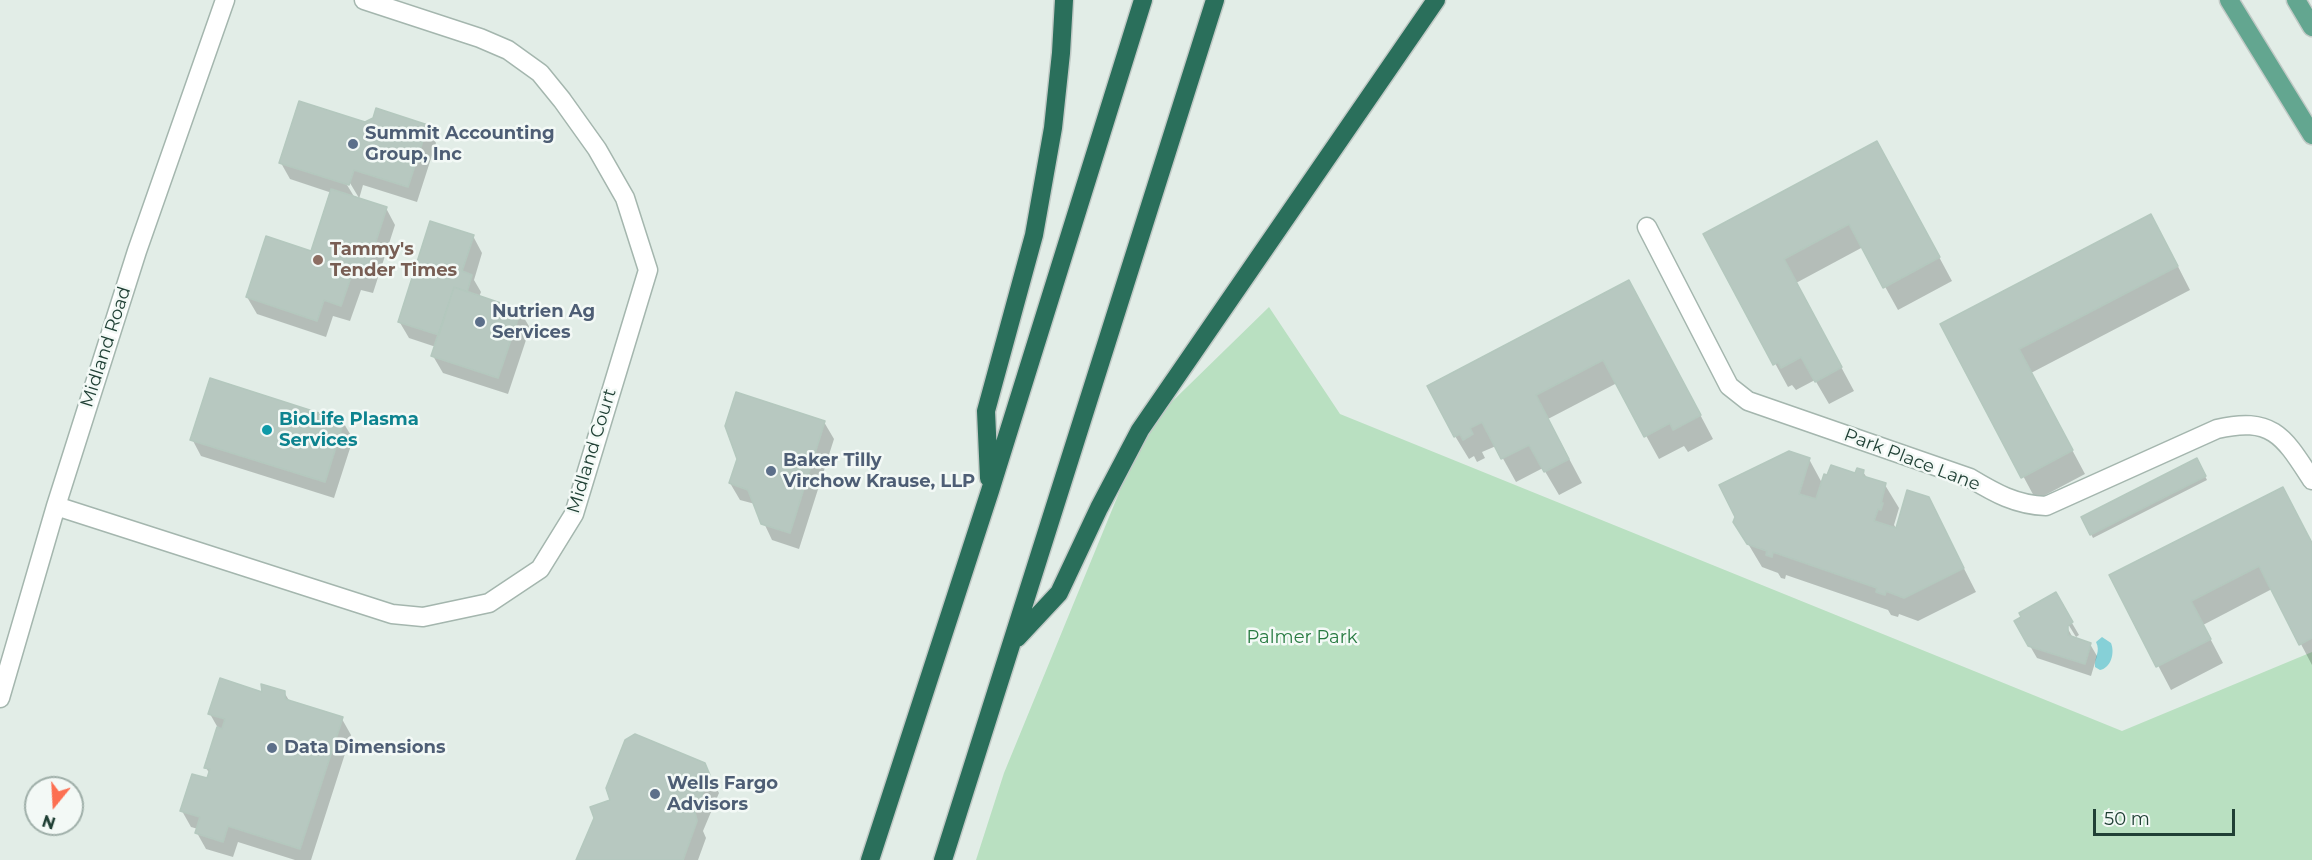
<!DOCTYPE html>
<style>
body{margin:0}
#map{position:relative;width:2312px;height:860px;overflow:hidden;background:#e2ede7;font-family:Montserrat,sans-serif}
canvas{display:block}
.north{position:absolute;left:24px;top:776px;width:60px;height:60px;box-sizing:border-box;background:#f3f9f6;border:2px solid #9fafa9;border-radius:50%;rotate:198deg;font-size:16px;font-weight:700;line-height:24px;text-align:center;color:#204035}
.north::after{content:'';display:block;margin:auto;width:21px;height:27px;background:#fc6f51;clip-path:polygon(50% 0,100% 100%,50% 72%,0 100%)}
.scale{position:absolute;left:2093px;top:809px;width:142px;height:27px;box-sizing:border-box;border:3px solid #204035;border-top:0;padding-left:8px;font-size:18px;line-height:21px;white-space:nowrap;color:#204035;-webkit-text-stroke:4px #f3f9f6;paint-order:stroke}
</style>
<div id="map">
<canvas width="2312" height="860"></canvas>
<div class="north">N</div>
<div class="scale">50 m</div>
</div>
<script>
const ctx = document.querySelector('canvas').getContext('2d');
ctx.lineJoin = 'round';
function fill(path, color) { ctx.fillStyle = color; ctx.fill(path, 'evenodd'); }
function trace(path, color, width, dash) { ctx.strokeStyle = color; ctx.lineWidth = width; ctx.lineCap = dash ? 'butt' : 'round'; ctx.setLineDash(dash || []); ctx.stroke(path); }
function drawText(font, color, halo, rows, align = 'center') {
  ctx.font = font + ' Montserrat,sans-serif'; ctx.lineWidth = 5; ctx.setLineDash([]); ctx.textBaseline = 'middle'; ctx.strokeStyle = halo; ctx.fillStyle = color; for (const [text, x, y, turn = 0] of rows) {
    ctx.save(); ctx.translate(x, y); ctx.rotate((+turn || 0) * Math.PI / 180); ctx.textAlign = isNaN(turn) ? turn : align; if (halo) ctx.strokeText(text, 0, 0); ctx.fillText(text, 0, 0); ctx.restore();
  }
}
fill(new Path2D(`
 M1269 307 1340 414 2122 731 2312 652V860H976L1004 773 1146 427Z`), '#b9e0c1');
fill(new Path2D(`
 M2102 637 2111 643C2115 653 2111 668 2100 670L2095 667C2094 657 2101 652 2096 642Z`), '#86d0d7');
fill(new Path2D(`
 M365 124 427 126 436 143 417 202 363 185 359 199 386 208 395 225 373 293 361 290 350 321 333 316 326 337 257 314 247 297 312 253 332 193 290 179 281 163ZM347 178 359 198H355L344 180Z
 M1890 166 1952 281 1898 310 1863 247 1796 283 1854 391 1829 404 1815 380 1796 390 1792 385 1788 387 1705 235Z
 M473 236 482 253 474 280 481 292 479 297 520 311 530 328 508 394 443 373 433 356 436 347 409 338 399 321Z
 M2164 239 2190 290 2031 373 2085 474 2036 500 1942 325Z
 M1642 305 1713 439 1688 452 1684 446 1659 459 1617 383 1548 419 1582 483 1559 495 1543 468 1516 482 1496 446 1482 452 1485 458 1477 462 1474 456 1469 459 1455 436Z
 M343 422 353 439 334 498 201 456 192 439Z
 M824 422 834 439 799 549 772 540 755 504 740 500 730 483 739 459Z
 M1809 459 1822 483 1863 472 1868 479 1885 485 1899 508 1894 525 1897 529 1928 498 1976 592 1918 621 1899 614 1898 617 1891 615 1888 610 1786 575 1785 579 1781 578 1778 573 1762 567 1735 522Z
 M2197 460 2207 480 2093 538 2083 518Z
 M2283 489 2312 543V665L2272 589 2203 625 2223 663 2171 690 2111 576Z
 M2055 594 2079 635 2076 637 2065 619 2063 620 2073 638 2090 644 2097 656 2091 676 2037 658 2016 622Z
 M284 692 290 702 342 719 351 735 311 860H295L238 842 233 857 206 849 197 833 198 829 191 827 182 811 208 780 210 774 206 768 218 728 210 714 264 694Z
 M703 764 719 793 703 831 706 838 698 860H578Z`), '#0003');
const building = new Path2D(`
 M299 101 365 122 373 118 376 108 428 125 408 187 354 170 349 185 279 163Z
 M1877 141 1940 257 1883 288 1849 224 1784 259 1842 367 1815 382 1801 357 1781 368 1778 362 1773 365 1703 234Z
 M331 189 387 207 364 278 352 274 341 306 324 300 317 321 246 297 266 236 311 251Z
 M2151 214 2178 266 2019 349 2073 450 2021 478 1940 324Z
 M430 221 474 235 462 271 472 275 467 292 454 287 439 335 398 322Z
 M1629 280 1701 415 1673 430 1670 423 1644 437 1603 360 1536 395 1569 459 1544 472 1529 445 1501 459 1482 422 1470 428 1473 434 1463 440 1460 434 1454 437 1427 386Z
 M454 287 521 310 498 378 431 356Z
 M210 378 344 421 325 482 190 440Z
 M736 392 825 421 790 533 761 524 748 490 729 483 737 459 725 426Z
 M1789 451 1810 458 1799 494 1816 499 1824 474 1827 475 1831 465 1855 473 1857 468 1864 470 1863 476 1886 483 1881 503H1883L1881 510 1878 509 1874 521 1896 528 1907 490 1929 497 1964 568 1904 598 1886 591 1885 595 1876 592 1877 588 1773 552 1772 557 1766 555 1767 551 1747 544 1733 522 1735 517 1719 485Z
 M2197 458 2206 476 2090 535 2081 517Z
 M2283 487 2312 543V638L2299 645 2259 566 2191 601 2211 639 2156 667 2109 575Z
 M2056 592 2073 622 2068 626V635L2091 643 2085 664 2028 646 2014 621 2021 617 2019 613Z
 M220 678 262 692 261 684 285 691V699L343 717 300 849 228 826 223 842 195 833 200 817 180 811 192 774 207 778 210 769 204 768 217 727 222 729 225 719 208 714Z
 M635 734 705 763 710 775 695 813 697 821 683 860H576L594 818 590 807 610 800 606 788 625 740Z`);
fill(building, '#b7c8c0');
trace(building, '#b4c8be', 1.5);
const minor = new Path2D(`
 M1647 227 1729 386 1748 401 1970 478C1995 493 2016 505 2046 506L2217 429C2273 416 2284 437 2312 480
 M56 506 392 614 423 617 489 603 540 569 574 514 648 270 625 198 597 149 562 100 540 73 508 50 480 38 364 0
 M0 698 56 506 137 251 225 0`);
const major = new Path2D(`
 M2229 0 2312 135
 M2296 0 2312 27`);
const highway = new Path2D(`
 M989 478 986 411 1034 235 1053 128 1061 53 1064 0
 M1017 638 1059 593 1099 508 1140 430 1436 0
 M870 860 990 491 1143 0
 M943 860 1215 0`);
trace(minor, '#a4b6ae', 21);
trace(major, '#c1cac6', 21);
trace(highway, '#c1cac6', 21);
trace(minor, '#fff', 18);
trace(major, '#63a690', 18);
trace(highway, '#2a6f5b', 18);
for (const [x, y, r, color] of [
 [353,144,6,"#5c6f8a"],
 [318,260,6,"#8d6e63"],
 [480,322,6,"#5c6f8a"],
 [267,430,6,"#0f9aa8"],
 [771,471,6,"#5c6f8a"],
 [272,748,6,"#5c6f8a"],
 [655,794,6,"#5c6f8a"]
]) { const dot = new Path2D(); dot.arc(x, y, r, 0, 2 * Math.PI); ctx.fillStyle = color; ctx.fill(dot); trace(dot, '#f3f9f6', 2); }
drawText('bold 18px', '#4e5e75', '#f3f9f6', [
 ["Summit Accounting",365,134],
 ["Group, Inc",365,155],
 ["Nutrien Ag",492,312],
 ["Services",492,333],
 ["Baker Tilly",783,461],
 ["Virchow Krause, LLP",783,482],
 ["Data Dimensions",284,748],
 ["Wells Fargo",667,784],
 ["Advisors",667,805]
], 'left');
drawText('bold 18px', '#785e54', '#f3f9f6', [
 ["Tammy's",330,250],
 ["Tender Times",330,271]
], 'left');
drawText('18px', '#204035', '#f3f9f6', [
 ["Midland Road",106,347,-72],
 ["Midland Court",592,451,-73],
 ["Park Place Lane",1912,460,21]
]);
drawText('bold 18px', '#0d838f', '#f3f9f6', [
 ["BioLife Plasma",279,420],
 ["Services",279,441]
], 'left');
drawText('18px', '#277a41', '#f3f9f6', [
 ["Palmer Park",1302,638]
]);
</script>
